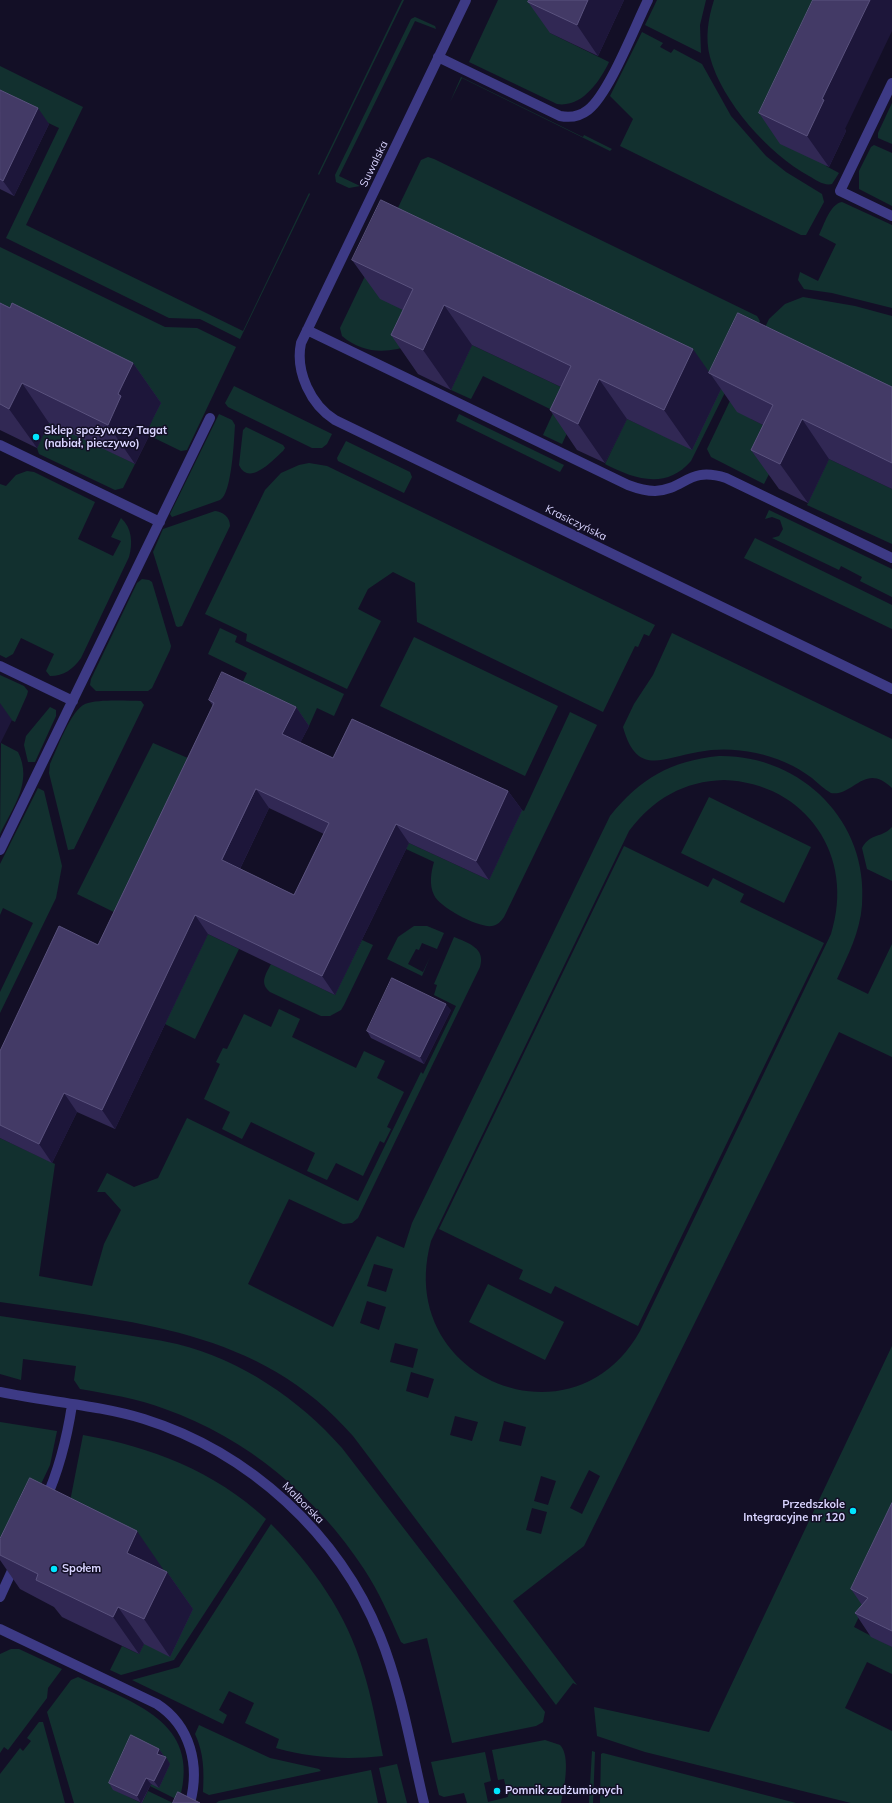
<!DOCTYPE html>
<meta charset="utf-8">
<style>
body{margin:0}
canvas{display:block;background:#130f26}
</style>
<canvas width="892" height="1803"></canvas>
<script>
const ctx = document.querySelector('canvas').getContext('2d');
ctx.lineJoin = 'round';
function fill(path, color) { ctx.fillStyle = color; ctx.fill(path, 'evenodd'); }
function trace(path, color, width, dash) { ctx.strokeStyle = color; ctx.lineWidth = width; ctx.lineCap = dash ? 'butt' : 'round'; ctx.setLineDash(dash || []); ctx.stroke(path); }
function drawText(font, color, halo, rows, align = 'center') {
  ctx.font = font + ' Mulish,sans-serif'; ctx.lineWidth = 3; ctx.setLineDash([]); ctx.textBaseline = 'middle'; ctx.strokeStyle = halo; ctx.fillStyle = color; for (const [text, x, y, turn = 0] of rows) {
    ctx.save(); ctx.translate(x, y); ctx.rotate((+turn || 0) * Math.PI / 180); ctx.textAlign = isNaN(turn) ? turn : align; if (halo) ctx.strokeText(text, 0, 0); ctx.fillText(text, 0, 0); ctx.restore();
  }
}
fill(new Path2D(`
 M402 0H404L319 175 318 174Z
 M498 0H566L550 33 609 62C600 81 582 108 557 104L469 62Z
 M657 0H706L700 25 701 53 645 25Z
 M714 0H850L826 166 839 173 832 184C824 186 816 180 809 176 769 154 722 102 710 57 705 38 708 19 714 0Z
 M415 17 435 26 436 29 415 21 339 176 360 186 349 188 336 182 335 175 411 19Z
 M642 32 663 43 660 47 671 53 674 49 702 64 731 116 766 156 786 172 822 194 824 202 806 235H801L620 146 633 119 610 96Z
 M0 66 83 107 26 225 243 331 309 193 310 194 240 339 200 319 169 318 6 238 59 128 0 100Z
 M461 77 583 137 584 135 612 149 610 151 462 78 450 102Z
 M892 103V144L878 138V133Z
 M874 145 892 153V206L859 189V171L871 147Z
 M428 157 434 159 757 316 760 321 759 324 691 461C666 490 634 479 605 464L627 419 692 449 720 390 445 331C412 346 375 364 342 336L340 328 421 160Z
 M842 202 892 225V308L832 293 804 289 798 280 800 272 818 281 836 244 819 235C824 225 830 204 842 202Z
 M0 247 165 327 197 328 236 347 187 450 181 451 146 434 160 403 0 329Z
 M803 297 855 306 892 316V413L751 419 801 444 776 460 764 484 711 457 707 449 769 319 785 304Z
 M472 345 599 405 573 420 562 444 543 435 554 411 483 376 471 399 451 390Z
 M234 386 332 434 327 444 322 448H312L228 407 225 403Z
 M219 414 232 420 235 425C234 439 232 494 220 500L172 517 170 514Z
 M459 414 564 465 560 472 456 421Z
 M49 423 107 448V450L135 464 123 488 115 490 39 454 37 448Z
 M246 427 283 445 285 448 283 451C273 460 249 487 239 465L243 430Z
 M346 441 410 472 412 477 404 493 338 461 337 458Z
 M829 459 892 489V544L807 505Z
 M309 463 327 466 655 625 649 636 644 634 638 647 635 646 603 712 417 622 415 583 393 572 368 589 358 609 381 621 347 689 246 641 247 634 205 614 265 490 281 473 299 465Z
 M27 471 34 472 95 502 78 539 113 556 121 541 111 537 121 518C132 528 133 543 129 557L81 658C73 669 64 676 50 676L46 671 54 654 21 638 13 654 6 658 0 655V484L6 486 16 475Z
 M769 510 892 569V597L860 581 862 577 841 566 839 570 772 538 779 536 783 529 780 520 772 517 765 519Z
 M215 511C223 512 230 517 230 526L182 626 178 627 176 626 153 552 163 529Z
 M755 538 892 605V629L744 558Z
 M142 579 149 580 152 582 171 646 170 650 152 688 148 691H96L90 685 91 679 137 583Z
 M220 628 237 636 235 642 344 694 334 716 317 708 309 726 238 692 247 673 208 654Z
 M672 633 892 739V788C865 761 853 797 831 793 824 789 818 783 812 778 796 766 776 757 756 753 737 749 718 748 698 752 662 758 637 777 623 727L634 704 653 675Z
 M414 637 558 706 525 776 380 706Z
 M0 675 24 686 28 691 27 695 15 722 0 714Z
 M141 701 144 705 74 849 68 850 49 773 50 764C57 749 71 710 85 704 99 699 126 701 141 701Z
 M50 707 56 710V716L35 762H28L24 745 26 736Z
 M570 712 597 725 504 917C501 921 498 925 492 926 479 928 440 908 434 895 429 885 431 872 434 862L406 849 409 843 489 880 522 810 524 811Z
 M1 743 18 752C33 782 13 807 0 834Z
 M153 743 197 762 122 916 77 894Z
 M719 756C801 755 869 821 862 905 860 932 848 955 837 979L868 994 892 944V1057L839 1032 584 1546 513 1601 577 1685 573 1683 556 1705 353 1436C260 1328 130 1322 0 1302V1138L55 1164 39 1276 92 1286 104 1244 121 1210 105 1192H97L107 1173 134 1187 158 1178 187 1118 358 1201 421 1072 423 1074 456 1006 434 995 437 985 434 984 454 937C468 943 486 948 480 967L358 1218 352 1223 343 1224 289 1199 248 1284 333 1327 377 1236 404 1248 412 1223 610 816C641 778 670 761 719 756ZM724 780C806 783 856 856 831 934L640 1331C573 1452 393 1378 431 1241L629 831C653 799 684 781 724 780ZM374 1264 393 1269 386 1292 367 1286ZM367 1301 386 1307 379 1330 360 1323ZM395 1343 418 1349 413 1368 390 1362ZM411 1372 434 1379 428 1398 406 1391ZM455 1416 478 1422 472 1441 450 1435ZM504 1421 526 1427 521 1446 499 1441ZM589 1470 600 1476 582 1514 570 1508ZM541 1476 556 1481 548 1505 534 1501ZM532 1508 547 1512 541 1534 526 1530Z
 M38 788 44 791 62 866 56 898 0 1013V992L33 923 3 908 0 915V864Z
 M709 797 811 847 784 903 681 853Z
 M892 827V881L867 869 862 848C871 832 881 839 892 827Z
 M624 846 708 887 713 878 744 894 740 902 824 943 638 1326 555 1286 551 1294 519 1279 523 1270 439 1229Z
 M414 926H427L444 933 437 949 422 943 419 950 416 949 408 964 423 972 430 957 422 976 387 959 398 937Z
 M208 934 239 949 195 1039 165 1024Z
 M362 940 373 945 344 1005 341 1010 330 1016H321L270 992C259 983 266 974 271 964L335 995Z
 M279 1009 300 1019 292 1037 356 1068 364 1051 385 1061 377 1078 404 1092 387 1127 391 1129 384 1143 380 1141 363 1176 336 1163 327 1180 307 1171 315 1153 251 1122 242 1139 222 1129 230 1112 204 1099 220 1064 216 1062 223 1048 227 1049 244 1014 271 1027Z
 M488 1284 564 1322 545 1360 469 1322Z
 M0 1316C36 1321 72 1327 108 1332 131 1336 155 1339 177 1344 241 1360 299 1399 342 1448L545 1712 543 1722 536 1726 452 1743 427 1638 404 1644 401 1642C390 1617 379 1592 364 1569 316 1496 247 1438 165 1409 137 1398 108 1394 80 1389L74 1380 76 1366 23 1359 21 1380 0 1374Z
 M892 1346V1549L854 1627 892 1647V1674L867 1662 845 1708 892 1731V1803H851L645 1752 597 1736 594 1707 709 1732Z
 M0 1422 57 1431 50 1465 9 1552 0 1538Z
 M83 1435C152 1447 214 1471 266 1519L174 1660 121 1675 110 1670 122 1646 139 1654 144 1644 152 1593 163 1569 68 1512Z
 M271 1524C312 1565 347 1614 363 1670 372 1698 377 1728 383 1756 346 1760 312 1758 276 1748L279 1739 245 1723 254 1703 229 1691 219 1710 227 1715 223 1724 132 1680 179 1667Z
 M11 1649H19L62 1669 48 1688 47 1698 8 1750 4 1747 0 1753V1654Z
 M78 1677C133 1703 201 1721 180 1798L178 1800 150 1786 170 1764 113 1789 141 1803H74L47 1712 71 1680Z
 M39 1722H43L65 1803H0V1774L20 1748 23 1751 31 1741 27 1738Z
 M199 1725 270 1758 319 1769 321 1771 209 1795 203 1792C204 1771 204 1753 195 1734Z
 M545 1740 560 1745C571 1756 564 1789 561 1803H467L464 1793 444 1797 439 1795 431 1762 485 1752 491 1781 484 1783 488 1802 508 1797 504 1779 498 1780 492 1750Z
 M592 1751 595 1752 593 1803H589Z
 M603 1753 796 1803H600L601 1754Z
 M397 1764 407 1803H387L379 1768Z
 M371 1770 378 1803H216L219 1801Z
 M148 1791 173 1803H142Z`), '#12302f');
trace(new Path2D(`
 M466 0 301 343C295 372 311 405 335 420L892 689
 M438 57 560 116C570 118 579 117 588 110 609 94 635 26 648 0
 M892 83 840 191 892 216
 M307 330 628 485C636 488 645 491 655 491 686 489 688 466 726 478L892 558
 M0 445 160 522
 M0 666 73 701
 M0 850 210 418
 M0 1392C48 1402 98 1405 144 1419 249 1452 339 1534 380 1636 401 1688 411 1748 424 1803
 M45 1501C59 1470 67 1438 72 1405
 M0 1597 15 1564
 M0 1629 157 1704C191 1726 200 1766 190 1803`), '#3d3a85', 10);
fill(new Path2D(`
 M529 0H624L598 56 550 33 528 2Z
 M0 90 49 124 14 196 0 189Z
 M759 113 845 129 846 131 829 167 780 144Z
 M352 260 710 372 892 387V489L829 459 808 503 779 489 751 450 763 425 737 412 721 389 692 450 627 419 605 463 577 450 550 410 561 387 472 345 451 390 418 374 391 335 403 310 380 299Z
 M0 303 133 363 161 403 146 432 149 436 135 464 49 423 37 448 0 430Z
 M209 700 296 707 309 726 300 743 333 758 508 791 522 810 489 880 409 843 335 995 208 934 115 1129 77 1112 52 1163 0 1138V1051L98 945 213 706ZM269 808 324 834 294 895 240 869Z
 M451 1010 424 1064 371 1038 367 1031Z
 M892 1503V1647L871 1637 855 1613 862 1605 851 1589Z
 M0 1539 163 1569V1570L167 1572 193 1609 170 1657 144 1644 139 1654 62 1617 54 1607 20 1589 0 1560Z
 M159 1749 164 1756V1757L170 1764 159 1788 151 1784 142 1803 113 1790 109 1783Z`), '#312854');
fill(new Path2D(`
 M588 0H624L598 56 577 25Z
 M870 0H892V31L845 129 846 131 829 167 807 136 822 99Z
 M38 108 49 124 14 196 3 181Z
 M444 305 472 345 451 390 423 350Z
 M693 349 721 389 692 450 664 410Z
 M133 363 161 403 146 432 149 436 135 464 108 425 118 394Z
 M599 379 627 419 605 463 578 424Z
 M22 383 49 423 37 448 9 409Z
 M802 419 829 459 808 503 780 464Z
 M0 703 12 720 0 744Z
 M296 707 309 726 295 753 282 734Z
 M256 789 269 808 235 879 222 860Z
 M508 791 522 810 489 880 476 861Z
 M396 824 409 843 335 995 322 976Z
 M195 915 208 934 115 1129 102 1110Z
 M446 1004 451 1010 424 1064 420 1057Z
 M64 1093 77 1112 52 1163 39 1144Z
 M137 1531 163 1569 153 1590 127 1553Z
 M167 1572 193 1609 170 1657 144 1619Z
 M118 1607 144 1644 139 1654 113 1617Z
 M159 1749 164 1756 162 1761 157 1754Z
 M166 1757 170 1764 159 1788 154 1781Z
 M146 1778 151 1784 141 1803 137 1796Z`), '#1d163a');
const building = new Path2D(`
 M529 0H588L577 25 528 2Z
 M813 0H870L822 99 824 100 807 136 759 113Z
 M0 90 38 108 3 181 0 179Z
 M381 200 693 349 664 410 599 379 578 424 550 410 571 366 444 305 423 350 391 335 413 289 352 260Z
 M0 303 10 308 12 303 133 363 118 394 121 396 108 425 22 383 9 409 0 404Z
 M738 313 892 387V463L802 419 780 464 751 450 773 405 709 373Z
 M222 672 296 707 282 734 333 758 352 719 508 791 476 861 396 824 322 976 195 915 102 1110 64 1093 39 1144 0 1125V1051L59 926 98 945 214 703 209 700ZM256 789 329 823 294 895 222 860Z
 M392 978 446 1004 420 1057 367 1031Z
 M30 1478 137 1531 127 1553 167 1572 144 1619 118 1607 113 1617 36 1580 38 1574 0 1555V1539Z
 M892 1503V1631L855 1613 868 1598 851 1589Z
 M131 1735 159 1749 157 1754 166 1757 154 1781 146 1778 137 1796 109 1783Z
 M178 1792 200 1803H173Z`);
fill(building, '#433a66');
trace(building, '#5a527e', 1);
for (const [x, y, r, color] of [
 [36,437,4,"#00e5ff"],
 [853,1511,4,"#00e5ff"],
 [54,1569,4,"#00e5ff"],
 [497,1791,4,"#00e5ff"]
]) { const dot = new Path2D(); dot.arc(x, y, r, 0, 2 * Math.PI); ctx.fillStyle = color; ctx.fill(dot); trace(dot, '#130f26', 1.5); }
drawText('11px', '#d9d4ff', '#130f26', [
 ["Suwalska",374,164,-64],
 ["Krasiczyńska",576,523,26],
 ["Malborska",303,1503,45]
]);
drawText('bold 11px', '#d9d4ff', '#130f26', [
 ["Sklep spożywczy Tagat",44,431],
 ["(nabiał, pieczywo)",44,444],
 ["Przedszkole",845,1505,"right"],
 ["Integracyjne nr 120",845,1518,"right"],
 ["Społem",62,1569],
 ["Pomnik zadżumionych",505,1791]
], 'left');
</script>
